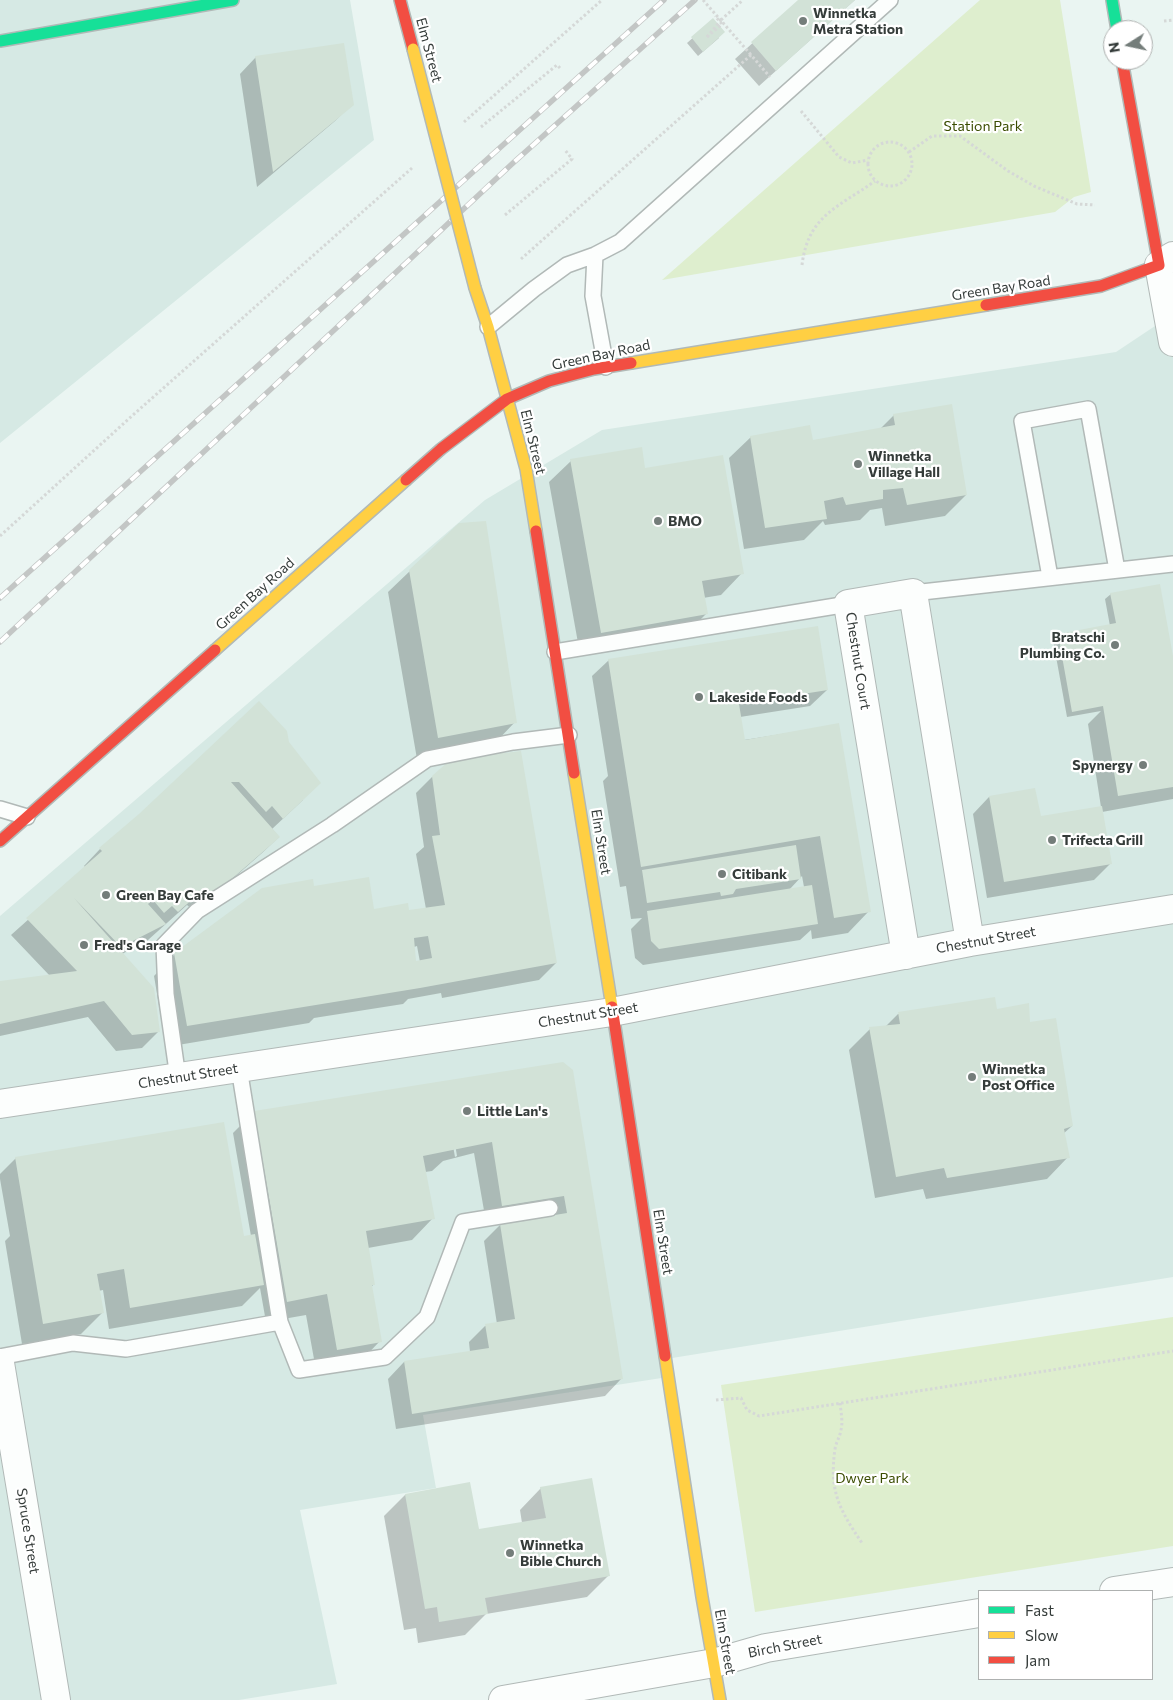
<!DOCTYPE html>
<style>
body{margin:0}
#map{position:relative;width:1173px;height:1700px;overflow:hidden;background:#eaf5f2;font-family:Commissioner,sans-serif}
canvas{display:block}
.legend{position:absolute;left:978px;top:1590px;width:175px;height:90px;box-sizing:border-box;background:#fff;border:1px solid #aeb1b0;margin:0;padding:6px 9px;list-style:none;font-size:15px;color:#353c3a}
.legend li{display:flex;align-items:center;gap:10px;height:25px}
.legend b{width:25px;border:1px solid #aeb1b0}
.north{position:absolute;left:1103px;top:20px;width:50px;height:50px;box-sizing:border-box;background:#fff;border:1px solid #aeb1b0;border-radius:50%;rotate:260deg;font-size:14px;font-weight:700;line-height:20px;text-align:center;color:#353c3a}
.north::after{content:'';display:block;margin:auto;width:18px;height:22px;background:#747d7a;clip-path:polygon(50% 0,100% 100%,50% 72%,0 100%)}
</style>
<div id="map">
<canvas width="1173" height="1700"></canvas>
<ul class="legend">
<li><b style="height:6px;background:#16e098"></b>Fast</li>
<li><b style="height:6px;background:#ffcf43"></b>Slow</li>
<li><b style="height:6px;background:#f24e42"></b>Jam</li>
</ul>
<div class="north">N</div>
</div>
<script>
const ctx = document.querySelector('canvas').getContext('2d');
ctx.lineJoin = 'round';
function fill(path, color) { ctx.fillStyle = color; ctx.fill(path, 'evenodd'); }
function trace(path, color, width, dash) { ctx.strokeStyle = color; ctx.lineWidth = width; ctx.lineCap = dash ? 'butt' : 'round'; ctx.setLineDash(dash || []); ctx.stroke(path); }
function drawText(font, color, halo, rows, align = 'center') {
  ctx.font = font + ' Commissioner,sans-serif'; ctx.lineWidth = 4.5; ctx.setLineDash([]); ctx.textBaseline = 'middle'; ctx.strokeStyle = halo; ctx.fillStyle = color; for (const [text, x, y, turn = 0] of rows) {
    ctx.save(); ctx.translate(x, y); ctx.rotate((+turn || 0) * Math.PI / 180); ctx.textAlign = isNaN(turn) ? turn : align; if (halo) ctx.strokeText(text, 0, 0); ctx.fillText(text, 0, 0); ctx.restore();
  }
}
fill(new Path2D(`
 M0 0H350L374 140 0 443Z
 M1173 314V1277L666 1359 668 1377 423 1415 436 1488 300 1510 337 1684 239 1700H0V916L485 500 602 430 1116 352Z`), '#d6e9e4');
fill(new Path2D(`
 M980 0H1060L1091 192 1074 197 1055 212 662 280Z
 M1173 1317V1546L755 1612 721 1385Z`), '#deeece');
fill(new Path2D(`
 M800 0H855L759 86 735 59Z
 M713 20 719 38 698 56 687 43Z
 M256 57 352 104 335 121 257 187 240 74Z
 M894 415 966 495 945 516 885 526 882 508 870 510 860 520 825 525 823 521 804 540 744 549 729 458 751 437 812 441 880 429Z
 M571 461 644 470 742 573 721 595 703 598 706 614 685 635 580 654 549 482Z
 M410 571 515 722 494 744 417 759 388 592Z
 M1111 594 1173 663V799L1102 812 1111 863 1094 880 987 898 973 814 989 797 1040 818 1101 807 1088 724 1101 711 1067 717 1053 640 1058 635 1110 626 1105 599Z
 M609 660 827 690 810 706 740 717 744 740 838 725 869 911 848 933 812 939 811 930 800 940 643 965 635 958 631 929 642 918 631 919 626 886 620 887 603 781 608 776 592 676ZM802 876 804 887 789 890Z
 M259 703 303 800 272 829 279 837 262 853 195 912 187 905 148 940 122 954 159 1031 142 1048 116 1051 88 1017 0 1036V983L50 976 11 935 86 868 84 866 100 849 140 815Z
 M505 754 556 963 539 980 442 998 441 993 408 999 403 1004 314 1018 309 1023 166 1047 154 976 175 954 313 888 373 910 408 913 426 909 416 854 424 847 416 793 432 777ZM417 946 420 962 414 963V947Z
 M898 1014 1029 1023 1072 1126 1063 1134 1068 1157 1047 1179 926 1199 923 1189 875 1198 849 1050 870 1029 885 1027Z
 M563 1063 621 1379 605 1396 396 1429 388 1379 404 1362 470 1352 469 1342 485 1326 497 1324 484 1241 500 1225 548 1217V1212L486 1222 474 1153 443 1161 432 1171 425 1172 433 1218 412 1240 368 1248 374 1284 371 1287 380 1341 359 1363 316 1370 306 1315 266 1322 260 1288 242 1306 109 1329 103 1290 98 1291 102 1313 81 1334 22 1344 5 1241 10 1236 0 1179V1174L16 1158 243 1237 251 1236 233 1133 254 1112ZM443 1090H446L457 1156 455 1157Z
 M469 1483 478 1531 522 1523 520 1510 541 1488 608 1576 587 1597 486 1614 465 1635 418 1643 416 1628 404 1630 384 1516 405 1495Z`), '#0003');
fill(new Path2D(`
 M798 0H855L776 71 751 42Z
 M713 18 725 32 703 52 691 37Z
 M344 43 354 105 273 172 255 56Z
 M952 404 967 495 907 505 903 488 883 490V499L846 505 843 497 824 501 827 519 765 528 750 436 810 425 813 440 895 425 893 414Z
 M642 447 645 468 723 455 744 574 702 581 708 614 601 633 570 459Z
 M486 521 517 723 438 738 409 570 459 523Z
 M1160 584 1173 656V787L1118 796 1103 706 1072 712 1058 634 1116 623 1110 593Z
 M818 626 828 690 739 704 745 740 839 723 871 912 834 918 820 836 641 867 608 659Z
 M259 701 287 731 289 742 321 783 283 819 272 806 266 812 239 782H231L280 837 212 896 204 889 178 912 172 906 164 913 153 900 148 904 166 924 121 947 74 898 154 988 160 1032 132 1035 104 1001 0 1024V981L77 971 26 918 102 851 99 848 139 814Z
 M500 750 505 753 521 751 557 963 420 988 187 1026 174 953 262 888 313 879 314 886 369 877 374 909 408 903 409 910 445 905 432 836 440 835 432 776 449 761 486 755 491 751ZM428 936 432 958 416 961 414 938Z
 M1035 788 1041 816 1102 806 1112 864 1004 882 989 796Z
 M796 845 801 879 736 889 733 894 721 896 720 892 647 903 642 870Z
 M812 885 818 924 659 949 651 941 647 911Z
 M995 997 997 1009 1029 1003 1030 1022 1056 1018 1073 1126 1064 1129 1070 1158 947 1178 944 1168 896 1177 869 1027 900 1024 898 1012Z
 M563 1062 573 1070 623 1379 412 1414 404 1361 489 1348 485 1324 515 1319 500 1224 567 1213 564 1196 502 1206 492 1142 423 1156 435 1219 366 1231 375 1285H372L382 1342 337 1350 327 1294 287 1302 254 1111Z
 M224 1122 244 1236 255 1234 264 1285 130 1308 124 1269 97 1274 104 1313 43 1324 15 1157Z
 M592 1478 610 1576 485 1598 488 1614 439 1622 437 1607 425 1609 405 1494 470 1482 479 1529 546 1518 540 1487Z`), '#d2e2d7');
const lane = new Path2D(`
 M595 255 593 296 606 367
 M488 327 534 289 567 265 595 255 620 242 890 0
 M1050 577 1022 421 1088 409 1117 570
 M913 593 1173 564
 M555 652 848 604
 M0 809 27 817
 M178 1078 166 994 164 945 197 911 332 825 427 759 513 742 569 735
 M280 1322 299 1370 385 1357 427 1317 463 1222 550 1208
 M0 1357 73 1343 126 1349 280 1322 239 1068`);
const street = new Path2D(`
 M1173 256 1159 265 1173 342
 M906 955 848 604 913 593 970 942
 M0 1104 612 1012 970 942 1173 909
 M0 1363 56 1700
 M1114 1591 1173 1582
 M503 1700 714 1663 766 1648 979 1613`);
const fast = new Path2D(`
 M1112 0 1117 30
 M0 41 233 0`);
const slow = new Path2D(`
 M475 288 488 327 526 469 536 531
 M631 363 986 305
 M215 650 406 480
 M574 773 612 1007
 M665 1356 702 1597 720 1700`);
const jam = new Path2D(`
 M400 0 413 49
 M986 305 1101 286 1159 265 1122 60
 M406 480 441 449 507 399 549 381 594 369 631 363
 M536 531 574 773
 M0 841 215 650
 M612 1007 665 1356`);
trace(lane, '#b1b9b7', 18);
trace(street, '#b1b9b7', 30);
trace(fast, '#b1b9b7', 14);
trace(slow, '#b1b9b7', 14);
trace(jam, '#b1b9b7', 14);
trace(new Path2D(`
 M703 0 752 56
 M721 20 743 0
 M1164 21 1173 20
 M707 37 722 24 715 16
 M801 111 839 157 852 163 868 160
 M464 122 602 0
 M481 127 557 65 560 68
 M868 164a22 22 0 1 1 44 0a22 22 0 1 1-44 0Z
 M909 152 932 136H960L1008 171 1034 186 1077 204 1095 205
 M505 215 572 159 565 150
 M521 259 751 55 770 77
 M802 265C808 215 839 207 875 181
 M0 536 133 415 412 168
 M716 1400 741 1398 747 1410 759 1416 1173 1351
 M840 1403C841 1412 843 1422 841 1430 840 1437 836 1442 835 1449 829 1491 839 1509 862 1543`), '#d5d8d7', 3, [2.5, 2.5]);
trace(lane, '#fcfefd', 15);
trace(street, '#fcfefd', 28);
trace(fast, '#16e098', 11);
trace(slow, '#ffcf43', 11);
trace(jam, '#f24e42', 11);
const rail = new Path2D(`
 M0 598 664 0
 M0 642 513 163 695 0`);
trace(rail, '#c3c6c5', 5.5);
trace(rail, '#fff', 4, [11]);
const slowBridge = new Path2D(`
 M413 49 475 288`);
trace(slowBridge, '#b1b9b7', 14, []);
trace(new Path2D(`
 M707 37 721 20`), '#d5d8d7', 3, [2.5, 2.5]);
trace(slowBridge, '#ffcf43', 11);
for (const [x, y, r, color] of [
 [803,21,5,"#747d7a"],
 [858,464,5,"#747d7a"],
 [658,521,5,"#747d7a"],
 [1115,645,5,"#747d7a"],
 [699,697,5,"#747d7a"],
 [1143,765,5,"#747d7a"],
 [1052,840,5,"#747d7a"],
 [722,874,5,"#747d7a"],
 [106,895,5,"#747d7a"],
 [84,945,5,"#747d7a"],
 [972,1077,5,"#747d7a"],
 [467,1111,5,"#747d7a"],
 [510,1553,5,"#747d7a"]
]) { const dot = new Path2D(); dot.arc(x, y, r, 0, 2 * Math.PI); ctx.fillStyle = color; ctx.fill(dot); trace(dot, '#fff', 2); }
drawText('bold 14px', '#353c3a', '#fff', [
 ["Winnetka",813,13],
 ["Metra Station",813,29],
 ["Winnetka",868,456],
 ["Village Hall",868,472],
 ["BMO",668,521],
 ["Bratschi",1105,637,"right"],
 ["Plumbing Co.",1105,653,"right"],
 ["Lakeside Foods",709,697],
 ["Spynergy",1133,765,"right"],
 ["Trifecta Grill",1062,840],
 ["Citibank",732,874],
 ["Green Bay Cafe",116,895],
 ["Fred's Garage",94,945],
 ["Winnetka",982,1069],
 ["Post Office",982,1085],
 ["Little Lan's",477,1111],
 ["Winnetka",520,1545],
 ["Bible Church",520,1561]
], 'left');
drawText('14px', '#353c3a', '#fff', [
 ["Elm Street",429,50,75],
 ["Green Bay Road",1001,288,-9],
 ["Green Bay Road",601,355,-12],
 ["Elm Street",533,442,76],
 ["Green Bay Road",255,594,-42],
 ["Chestnut Court",858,661,81],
 ["Elm Street",601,842,81],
 ["Chestnut Street",986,940,-10],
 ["Chestnut Street",588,1015,-9],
 ["Chestnut Street",188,1076,-9],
 ["Elm Street",663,1242,81],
 ["Spruce Street",28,1531,81],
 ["Elm Street",725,1642,80],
 ["Birch Street",785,1646,-11]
]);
drawText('14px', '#3a4c00', '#fff', [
 ["Station Park",983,126],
 ["Dwyer Park",872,1478]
]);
</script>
